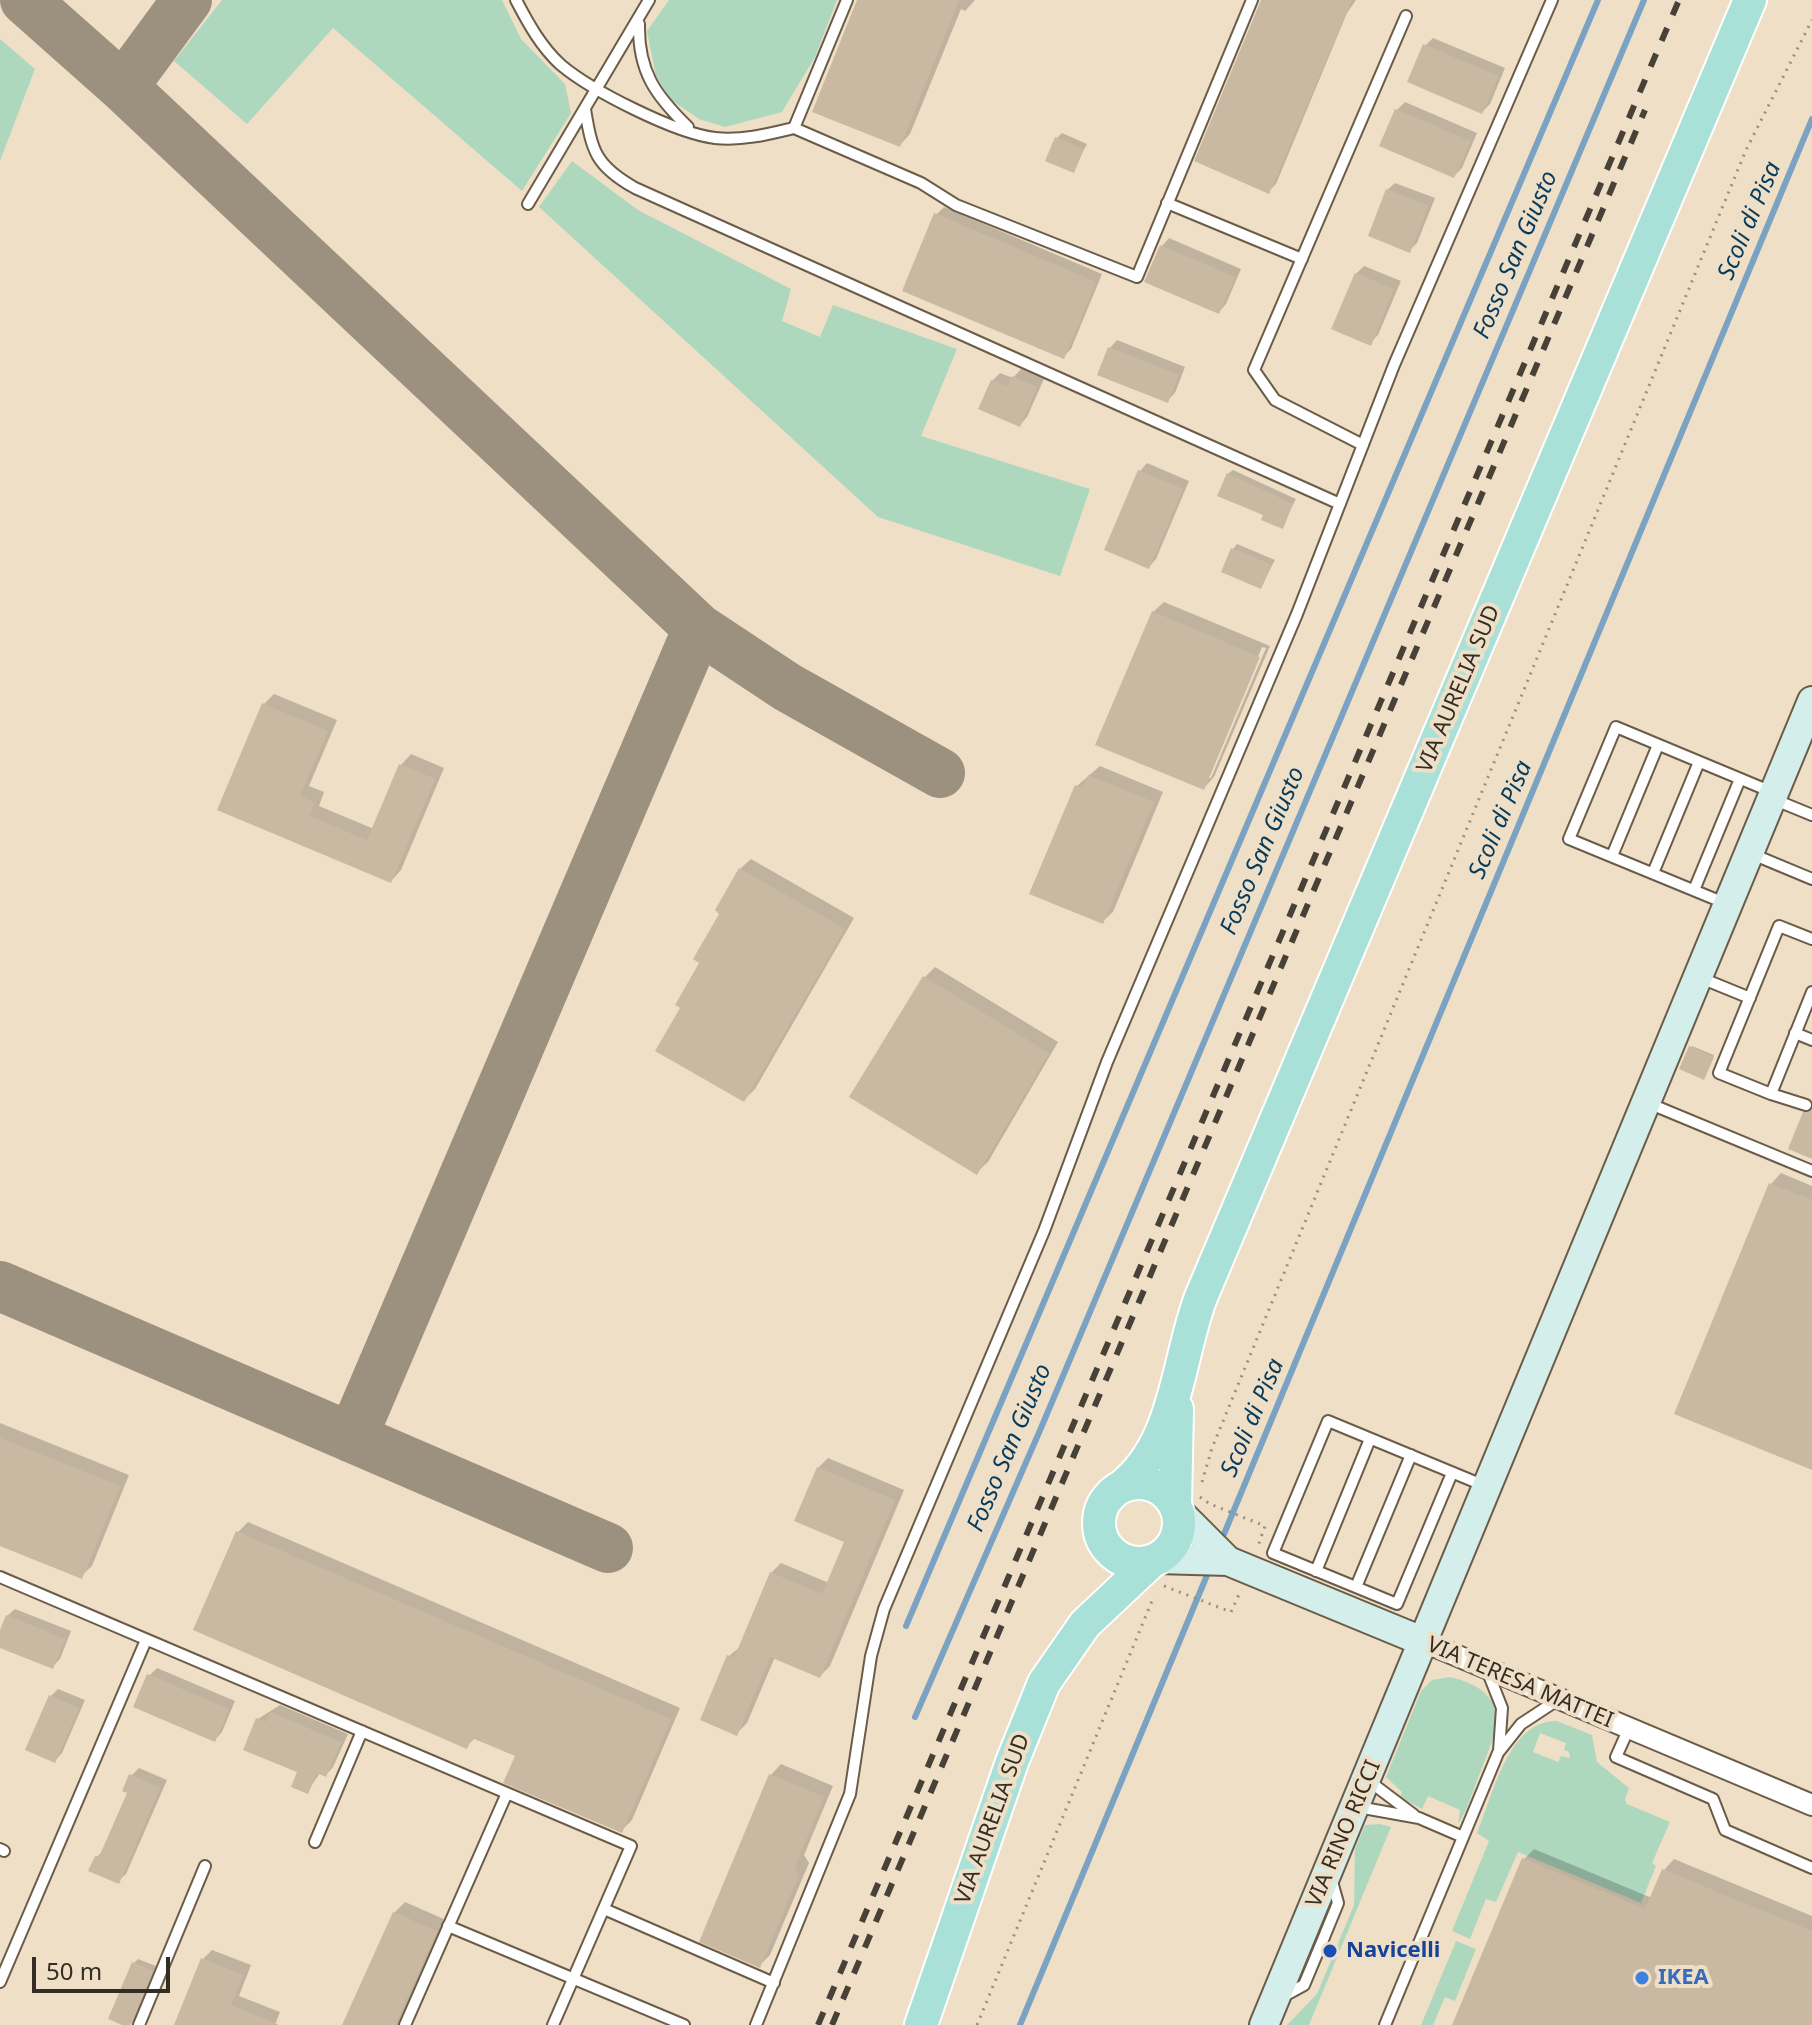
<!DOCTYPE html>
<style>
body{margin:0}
#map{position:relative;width:1812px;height:2025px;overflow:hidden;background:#efdfc7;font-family:"Noto Sans",sans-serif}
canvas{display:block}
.scale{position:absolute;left:32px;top:1957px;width:138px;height:36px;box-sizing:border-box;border:4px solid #332d24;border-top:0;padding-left:10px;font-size:24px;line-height:28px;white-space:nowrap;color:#332d24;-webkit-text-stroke:6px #efdfc7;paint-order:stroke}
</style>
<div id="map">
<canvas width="1812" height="2025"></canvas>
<div class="scale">50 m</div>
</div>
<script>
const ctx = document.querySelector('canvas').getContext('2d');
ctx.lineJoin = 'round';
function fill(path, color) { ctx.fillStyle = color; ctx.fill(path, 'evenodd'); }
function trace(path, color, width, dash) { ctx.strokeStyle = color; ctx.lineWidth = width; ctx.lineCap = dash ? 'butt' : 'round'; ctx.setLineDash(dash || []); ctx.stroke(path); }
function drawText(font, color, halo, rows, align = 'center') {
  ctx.font = font + ' "Noto Sans",sans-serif'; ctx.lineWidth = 8; ctx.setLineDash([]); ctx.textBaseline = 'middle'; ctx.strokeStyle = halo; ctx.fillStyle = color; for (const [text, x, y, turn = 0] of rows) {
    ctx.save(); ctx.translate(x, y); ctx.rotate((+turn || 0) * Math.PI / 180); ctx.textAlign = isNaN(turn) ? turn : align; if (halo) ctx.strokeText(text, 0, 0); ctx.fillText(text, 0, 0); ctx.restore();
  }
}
fill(new Path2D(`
 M222 0H502L521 39 565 84 571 113 522 191 333 28 247 124 174 61Z
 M669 0H837L815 57 782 112 725 127 699 119 671 100 656 76 647 31Z
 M0 39 35 69 0 161Z
 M572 161 638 210 791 289 782 321 820 337 833 305 957 349 921 436 1090 489 1060 576 878 517 539 207Z
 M1450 1677C1512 1692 1499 1727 1480 1773 1473 1789 1468 1810 1458 1824L1460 1810 1428 1796 1422 1809 1400 1797 1402 1792 1386 1777 1421 1691 1432 1680Z
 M1557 1721 1592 1735 1597 1762 1629 1788 1625 1800 1627 1804 1670 1822 1652 1863 1656 1866 1641 1903 1518 1852 1496 1902 1486 1899 1470 1939 1452 1931 1489 1841 1477 1833C1493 1796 1508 1720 1557 1721ZM1540 1733 1566 1743 1564 1750 1569 1752 1570 1758 1561 1756 1558 1762 1533 1752Z
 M1380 1824 1391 1827 1309 2025H1287L1317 1994 1354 1905 1355 1849 1365 1825Z
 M1456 1941 1476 1949 1455 2001 1445 1997 1433 2025H1421Z`), '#aed8be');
fill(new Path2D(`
 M859 0H975L965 11 961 9 910 134 900 145Z
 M1264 0H1356L1347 13 1276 184 1268 192Z
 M1433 38 1505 68 1490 104 1482 112 1425 46Z
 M1405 102 1477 133 1462 168 1454 176 1382 145 1397 110Z
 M1062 133 1087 144 1073 170 1057 138Z
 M1395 183 1435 198 1417 243 1410 250 1387 190Z
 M944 207 1102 274 1071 349 1063 357 936 215Z
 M1169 238 1241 269 1226 304 1219 312 1162 246Z
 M1364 266 1401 281 1378 335 1370 343 1356 274Z
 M1117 340 1185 367 1175 393 1167 401 1110 348Z
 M1021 369 1044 379 1027 417 1020 425 992 381 1000 373 1013 378Z
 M1147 463 1189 481 1156 559 1149 567 1140 471Z
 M1233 470 1296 499 1282 526 1228 474Z
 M1237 544 1275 560 1261 586 1233 549Z
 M1164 602 1270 646 1214 777 1204 788 1153 612ZM1262 647 1266 648 1211 778H1207Z
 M274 694 337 720 309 786 324 792 319 806 374 829 401 765 411 754 444 768 401 870 391 881 219 809 264 704Z
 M1100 766 1163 792 1113 912 1102 922 1077 786Z
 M751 859 854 918 755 1089 744 1100 702 962 740 869Z
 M935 967 1058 1042 988 1162 977 1172 924 978Z
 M1692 1046 1714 1055 1705 1076 1691 1047Z
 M1781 1173 1812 1186V1467L1771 1184Z
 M0 1423 129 1475 92 1566 81 1576 0 1543Z
 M828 1458 904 1490 830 1666 820 1676 775 1657 747 1723 737 1733 729 1656 740 1647 771 1573 781 1563 829 1583 847 1541 818 1468Z
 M248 1522 680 1708 632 1820 621 1831 517 1755 476 1737 466 1747 238 1532Z
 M15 1609 71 1631 60 1659 52 1667 0 1646 7 1616Z
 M157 1668 235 1701 222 1732 215 1740 149 1676Z
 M58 1689 85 1700 62 1753 55 1761 50 1697Z
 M280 1705 348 1734 333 1767 326 1775 320 1773 307 1792 299 1771 258 1719Z
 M781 1764 833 1786 804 1855 809 1863 770 1955 759 1966 771 1775Z
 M139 1768 167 1780 126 1874 118 1881 97 1857 104 1849 129 1792 131 1776Z
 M1534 1849 1652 1898 1664 1870 1674 1859 1812 1916V2025H1454L1524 1859Z
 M405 1902 446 1920 399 2025H344L394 1913Z
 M212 1950 251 1965 239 1996 280 2012 275 2025H176L203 1959Z
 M138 1959 156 1966 134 2021 127 2025 134 1963Z`), '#0003');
trace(new Path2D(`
 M1224 1534 1812 119
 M906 1626 1598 0
 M915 1717 1041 1428 1644 0
 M1020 2025 1210 1568`), '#79a2c3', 6);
trace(new Path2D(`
 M25 0 123 87 698 628 787 687 940 773
 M123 87 187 0
 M0 1286 608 1548
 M352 1438 698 628`), '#9c907f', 50);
fill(new Path2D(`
 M857 0H959L900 147 812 112Z
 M1261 0H1352L1269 194 1194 161Z
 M1423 44 1499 76 1482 114 1407 82Z
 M1395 109 1471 141 1454 178 1379 146Z
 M1055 137 1084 149 1074 173 1045 161Z
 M1386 189 1428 206 1410 253 1368 236Z
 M934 213 1096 282 1064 359 902 291Z
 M1160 245 1235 277 1219 314 1144 282Z
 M1355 273 1394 289 1371 346 1331 329Z
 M1108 347 1179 375 1168 403 1097 375Z
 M1012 376 1037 387 1020 427 978 409 991 380 1007 386Z
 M1138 470 1183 489 1149 569 1104 550Z
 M1227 473 1293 504 1283 529 1261 520 1263 515 1217 496Z
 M1231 548 1272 565 1261 589 1221 572Z
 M1152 611 1260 657 1204 790 1095 745Z
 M262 703 328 731 300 796 315 803 309 816 367 840 399 764 435 779 391 883 217 810Z
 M1088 775 1154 802 1103 924 1029 894 1075 785 1082 788Z
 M739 868 845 929 744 1102 655 1051 680 1008 675 1005 699 963 693 959 719 914 715 910Z
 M923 976 1049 1053 977 1175 849 1097Z
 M1689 1046 1714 1057 1704 1080 1679 1069Z
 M1812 1110V1159L1788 1149 1803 1112Z
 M1769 1183 1812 1200V1470L1674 1414Z
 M0 1438 120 1486 82 1579 0 1546Z
 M817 1467 895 1500 820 1678 770 1657 737 1736 700 1720 727 1655 734 1658 770 1572 822 1594 844 1542 794 1521Z
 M236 1531 671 1719 622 1833 503 1783 515 1756 472 1738 467 1749 193 1630Z
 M6 1615 65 1639 53 1669 0 1648V1630Z
 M147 1674 229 1709 215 1742 133 1707Z
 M49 1695 79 1708 55 1763 25 1750Z
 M270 1712 341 1742 326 1777 317 1773 308 1794 291 1787 297 1772 243 1750 256 1718 266 1722Z
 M129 1774 160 1788 119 1884 88 1871 95 1856 99 1857 127 1793 122 1791Z
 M769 1774 824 1797 795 1867 799 1875 760 1968 699 1942Z
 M1522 1858 1645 1909 1662 1869 1812 1931V2025H1452Z
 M393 1912 437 1931 395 2025H342Z
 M201 1958 243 1975 231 2005 279 2025H174Z
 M132 1962 153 1971 131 2025H122L108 2019Z`), '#c9b9a2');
const lane = new Path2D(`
 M516 0C528 23 541 47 561 65 592 91 675 133 715 138 742 141 769 134 794 128
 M847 0 794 128 921 183 956 205 1137 277 1252 0
 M639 24C638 71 655 95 688 127
 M585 109C592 152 596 166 635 188L1340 504
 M1167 203 1302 259
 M528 204 649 0
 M1363 445 1275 400 1254 370 1406 16
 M1773 799 1812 815
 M1752 854 1812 879
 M1612 856 1658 745
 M1653 873 1699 762
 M1694 890 1740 779
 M1727 904 1569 839 1616 727 1772 792
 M1812 939 1779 926 1719 1073 1771 1094 1812 992
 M1701 978 1750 998
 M1795 1033 1812 1040
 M1771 1094 1806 1105
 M1648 1103 1812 1171
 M1452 1473 1397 1604 1273 1553 1328 1421 1485 1486
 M1316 1571 1370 1439
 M0 1577 631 1846 553 2025
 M1356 1587 1411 1455
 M1487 1670 1502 1708 1499 1751
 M1629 1728 1616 1757 1713 1799 1725 1830 1812 1868
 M1369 1781 1414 1815
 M1358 1807 1419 1818 1463 1837
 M315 1842 362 1731
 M0 1849 4 1851
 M604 1909 774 1983
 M448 1926 684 2025
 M0 1982 146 1640
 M1282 1997 1304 1985 1322 1942 1338 1903 1331 1878
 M139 2025 205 1866
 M405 2025 507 1793
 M756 2025 850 1794 871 1656 884 1609 1044 1231 1107 1062 1297 614 1394 365 1552 0
 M1385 2025 1498 1753 1521 1724 1559 1699`);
const street = new Path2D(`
 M1422 1641 1812 1805`);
const secondary = new Path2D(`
 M1178 1511 1228 1561
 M1157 1559 1228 1561 1422 1641
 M1264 2025 1812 701`);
const primary = new Path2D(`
 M1099 1523a40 40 0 1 1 80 0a40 40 0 1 1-80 0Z
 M1120 1488C1177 1445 1177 1360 1201 1297L1750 0
 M1175 1506 1177 1409
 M921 2025 1012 1762 1044 1683 1085 1624 1152 1561`);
trace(lane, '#6a5c48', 14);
trace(street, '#6a5c48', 24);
trace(secondary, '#6a5c48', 32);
trace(primary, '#fff', 36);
trace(new Path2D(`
 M1202 1482 1212 1448 1746 150 1812 20
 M1200 1497 1210 1504 1265 1526 1257 1549
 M1164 1586 1231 1612 1241 1590
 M977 2025 1154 1596`), '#9b8f7e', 3, [2, 6]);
trace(lane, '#fff', 10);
trace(street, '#fff', 20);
trace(secondary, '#d4efeb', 28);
trace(primary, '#a9e0d7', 32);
trace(new Path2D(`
 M818 2025 1679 0
 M832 2025 1645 110`), '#484137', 6, [14, 14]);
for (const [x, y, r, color] of [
 [1330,1951,8,"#1a4fb4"],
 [1642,1978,8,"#3f7fe0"]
]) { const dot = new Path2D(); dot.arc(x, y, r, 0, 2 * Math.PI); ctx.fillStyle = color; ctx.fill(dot); trace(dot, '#efdfc7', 3); }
drawText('22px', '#332d24', '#efdfc7', [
 ["VIA AURELIA SUD",1459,689,-67],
 ["VIA TERESA MATTEI",1520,1683,23],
 ["VIA AURELIA SUD",993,1819,-70],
 ["VIA RINO RICCI",1344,1834,-67]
]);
drawText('bold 22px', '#164399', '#efdfc7', [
 ["Navicelli",1346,1951]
], 'left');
drawText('bold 22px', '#366cbe', '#efdfc7', [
 ["IKEA",1658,1978]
], 'left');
drawText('italic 24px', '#073b5c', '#efdfc7', [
 ["Scoli di Pisa",1750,221,-67],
 ["Fosso San Giusto",1516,255,-67],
 ["Scoli di Pisa",1501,820,-67],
 ["Fosso San Giusto",1263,851,-67],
 ["Scoli di Pisa",1253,1418,-67],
 ["Fosso San Giusto",1010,1448,-67]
]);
</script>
